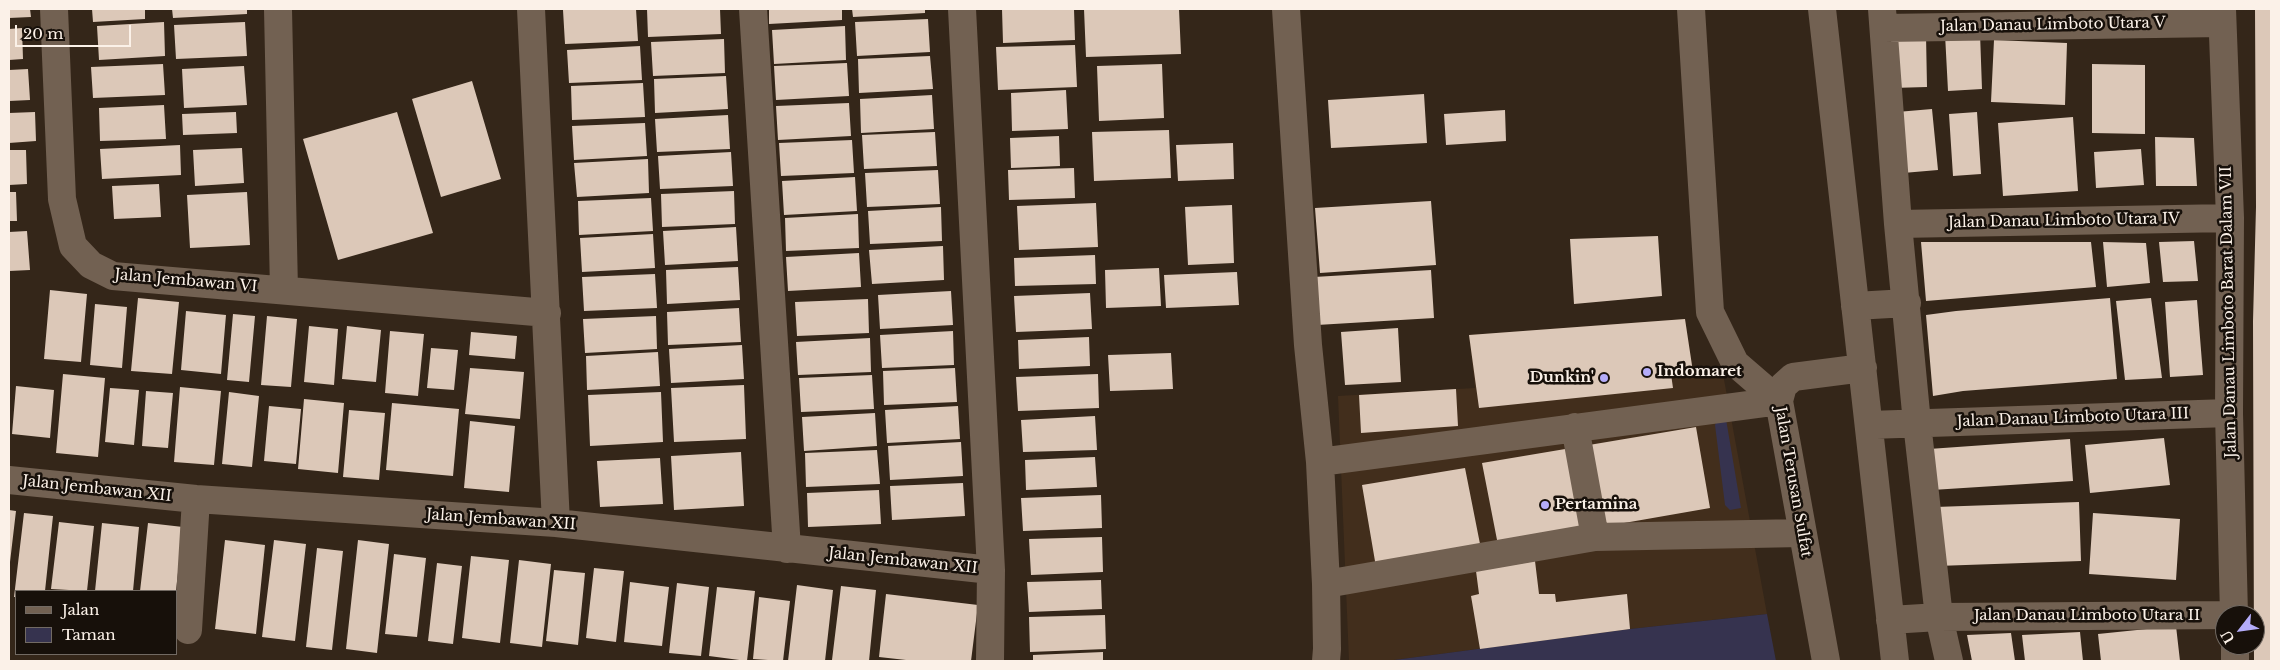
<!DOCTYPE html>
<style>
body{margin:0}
#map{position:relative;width:2280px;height:670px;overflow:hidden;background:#342619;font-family:"Libre Baskerville",serif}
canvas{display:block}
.frame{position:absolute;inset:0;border:10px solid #fbf1e8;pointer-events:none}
.legend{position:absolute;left:15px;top:590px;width:162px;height:65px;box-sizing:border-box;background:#17100a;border:1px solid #726a63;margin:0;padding:6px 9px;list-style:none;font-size:15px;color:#fbf1e8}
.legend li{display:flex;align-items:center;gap:10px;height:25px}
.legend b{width:25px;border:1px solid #726a63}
.north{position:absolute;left:2215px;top:605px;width:50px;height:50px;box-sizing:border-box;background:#17100a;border:1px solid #726a63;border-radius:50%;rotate:240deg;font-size:14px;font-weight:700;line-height:20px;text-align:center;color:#fbf1e8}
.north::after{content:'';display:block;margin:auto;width:18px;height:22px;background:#b4acf9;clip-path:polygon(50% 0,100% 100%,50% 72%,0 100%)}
.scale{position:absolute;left:15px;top:25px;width:116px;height:22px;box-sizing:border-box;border:2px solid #fbf1e8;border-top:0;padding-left:6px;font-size:15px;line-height:18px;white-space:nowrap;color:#fbf1e8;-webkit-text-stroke:4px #17100a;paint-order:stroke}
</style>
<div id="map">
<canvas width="2280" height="670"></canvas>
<div class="frame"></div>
<ul class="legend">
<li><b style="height:6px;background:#726152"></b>Jalan</li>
<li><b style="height:14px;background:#36334f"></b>Taman</li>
</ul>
<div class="north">U</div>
<div class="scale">20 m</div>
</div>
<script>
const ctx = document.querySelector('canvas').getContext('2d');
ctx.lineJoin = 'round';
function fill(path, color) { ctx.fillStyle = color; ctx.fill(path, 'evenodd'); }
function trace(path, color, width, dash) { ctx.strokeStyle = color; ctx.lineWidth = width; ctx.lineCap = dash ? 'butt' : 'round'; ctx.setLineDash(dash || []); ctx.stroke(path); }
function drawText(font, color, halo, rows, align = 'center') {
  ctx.font = font + ' "Libre Baskerville",serif'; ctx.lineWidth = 5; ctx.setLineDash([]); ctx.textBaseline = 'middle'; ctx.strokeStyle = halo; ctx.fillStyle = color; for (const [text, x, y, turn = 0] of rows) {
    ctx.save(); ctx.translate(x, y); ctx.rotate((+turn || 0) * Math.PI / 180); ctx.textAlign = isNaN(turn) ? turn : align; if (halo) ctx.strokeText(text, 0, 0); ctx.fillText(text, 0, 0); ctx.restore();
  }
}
fill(new Path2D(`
 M1685 319 1693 371 1723 374 1767 614 1630 629 1394 660 1349 661 1338 396 1475 388 1469 335Z`), '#422e1c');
fill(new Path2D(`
 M1718 419H1726L1741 508 1730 510 1725 505 1715 425Z
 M1767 614 1776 661 1394 660 1630 629Z`), '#36334f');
fill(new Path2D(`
 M9 9H30L31 17 9 18Z
 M92 9H145V19L93 22Z
 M172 9H247V14L173 18Z
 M598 9H636L638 41 565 44 563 10Z
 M647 9H720L721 34 648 37Z
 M769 9H842V20L769 24Z
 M852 9H925V13L853 17Z
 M1002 9H1074L1075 40 1003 43Z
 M1084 9H1179L1181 54 1086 57Z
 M2255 9H2271V661H2254L2253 321 2256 207Z
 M928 19 930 52 857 56 855 22Z
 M164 22 165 56 99 60 97 26Z
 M245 22 247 56 176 59 174 25Z
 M845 26 846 60 774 64 772 30Z
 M22 28 23 59 9 60V29Z
 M1980 33 1982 89 1948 91 1945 34Z
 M1926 35 1927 87 1892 88 1891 36Z
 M724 39 725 73 653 76 651 42Z
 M1994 40 2067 43 2065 105 1991 102Z
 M1075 45 1077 87 998 90 996 47Z
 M640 46 642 80 569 83 567 50Z
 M930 56 933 89 859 93 858 59Z
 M847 63 849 96 776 100 774 66Z
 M163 64 165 95 93 98 91 67Z
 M1162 64 1164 118 1099 121 1097 66Z
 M2092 64 2145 65V134L2092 133Z
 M244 66 247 105 184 108 182 69Z
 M28 69 30 100 9 101V70Z
 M726 76 728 109 655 113 654 79Z
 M472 81 501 179 441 197 412 99Z
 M643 83 645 117 572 120 571 86Z
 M1066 90 1068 129 1012 131 1011 93Z
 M1424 94 1427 143 1331 148 1328 100Z
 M932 95 934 129 861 133 860 99Z
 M849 103 851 136 778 140 776 106Z
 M164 105 166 139 100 141 99 108Z
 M1932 109 1938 170 1903 173 1897 112Z
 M1505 110 1506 141 1446 145 1444 114Z
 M35 112 36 141 9 143V113Z
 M236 112 237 133 183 135 182 114Z
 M397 112 433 233 338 260 303 139Z
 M1977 112 1981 174 1953 176 1949 114Z
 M728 115 730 149 657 152 655 119Z
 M2073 117 2078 191 2003 196 1998 123Z
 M645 123 647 156 574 160 572 126Z
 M1169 130 1171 178 1094 181 1092 132Z
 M935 132 937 166 864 169 862 135Z
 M1059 136 1060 166 1011 168 1010 138Z
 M2155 137 2194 138 2197 186H2156Z
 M852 140 854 173 781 176 779 143Z
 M1233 143 1234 179 1178 181 1176 145Z
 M180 145 181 175 102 179 100 149Z
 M242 148 244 183 195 186 193 150Z
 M2141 149 2144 185 2096 188 2094 152Z
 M9 150H26L27 184 9 185Z
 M731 152 733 186 660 189 658 156Z
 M648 159 649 193 577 197 574 163Z
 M1074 168 1075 198 1009 200 1008 170Z
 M938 170 940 204 867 207 865 173Z
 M855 177 857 211 784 215 782 181Z
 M159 184 161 217 114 219 112 186Z
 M734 191 735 224 662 227 661 194Z
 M9 192H16L17 221H9Z
 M247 192 250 245 190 248 187 195Z
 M651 198 653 231 579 235 578 201Z
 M1431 201 1436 265 1320 273 1315 208Z
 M1096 203 1098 247 1019 250 1017 206Z
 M1232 205 1234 263 1188 265 1185 207Z
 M941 207 942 241 870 244 868 211Z
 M858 214 859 248 786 251 785 218Z
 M736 227 738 261 665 265 663 231Z
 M27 231 30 270 9 271V232Z
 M653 234 655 268 582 272 580 238Z
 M1658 236 1662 296 1574 304 1570 239Z
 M2194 241 2198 281 2163 282 2159 242Z
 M1921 242H2091L2096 287 1926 301Z
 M2103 242 2146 243 2150 283 2107 287Z
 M943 246 944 280 872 284 869 250Z
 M859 253 861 287 788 291 786 257Z
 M1095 255 1096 284 1015 286 1014 258Z
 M738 267 740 300 667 304 666 270Z
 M1159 268 1161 306 1106 308 1105 270Z
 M1431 270 1434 318 1317 325 1314 277Z
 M1237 272 1239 305 1166 308 1164 275Z
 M655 274 657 308 584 311 582 277Z
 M50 290 87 294 81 362 44 359Z
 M951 291 953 325 880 329 878 295Z
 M1090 293 1092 329 1016 332 1014 296Z
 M138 298 179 302 172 374 131 371Z
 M2110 298 2117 379 1963 391 1933 396 1926 315 1956 311Z
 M2151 298 2162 378 2125 380 2116 301Z
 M868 299 869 333 797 336 795 302Z
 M2197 300 2203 375 2170 377 2165 302Z
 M95 304 127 307 122 368 90 365Z
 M739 308 741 342 668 345 667 312Z
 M186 311 226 315 221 374 181 370Z
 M233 314 255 316 249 382 227 380Z
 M267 316 297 319 291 387 261 385Z
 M656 316 657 349 585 353 583 319Z
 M1685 319 1693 372 1671 374 1673 388 1479 408 1469 335Z
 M309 326 338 329 334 385 304 382Z
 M347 326 381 330 376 382 342 379Z
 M1398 328 1401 382 1345 385 1341 332Z
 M390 331 424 334 418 396 385 393Z
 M953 331 954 365 882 368 880 335Z
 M471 332 517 336 515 359 469 355Z
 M1089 337 1090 366 1019 369 1018 340Z
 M870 338 871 372 798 375 796 342Z
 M742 345 744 379 671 383 669 349Z
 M431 348 458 350 454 390 427 388Z
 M658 352 660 386 587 390 586 356Z
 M1171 353 1173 389 1110 391 1108 355Z
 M470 368 524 372 520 419 465 414Z
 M955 368 957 402 884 405 883 371Z
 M63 374 105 378 98 457 56 453Z
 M1098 374 1099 408 1018 411 1016 377Z
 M872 375 874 409 801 412 799 378Z
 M744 385 746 439 674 442 671 388Z
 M16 386 54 390 50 438 12 434Z
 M180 387 221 391 214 465 174 462Z
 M110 388 139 390 134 445 105 442Z
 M1456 389 1458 426 1361 433 1359 395Z
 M146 391 173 393 168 448 142 446Z
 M229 392 259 396 252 467 222 464Z
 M661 392 663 442 590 446 588 395Z
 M304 399 344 403 338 473 298 469Z
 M392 403 459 409 453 476 386 470Z
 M269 406 301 409 296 464 264 461Z
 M958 406 960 439 887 443 885 410Z
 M349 410 385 413 379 480 343 477Z
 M875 413 877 446 804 451 802 417Z
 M1095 416 1097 450 1023 452 1021 420Z
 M470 421 515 426 509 492 464 488Z
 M1696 427 1710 508 1498 545 1482 463Z
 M2164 438 2170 485 2090 493 2085 445Z
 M2070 439 2073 481 1932 490 1929 449Z
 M961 442 963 476 890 480 888 446Z
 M877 450 880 484 806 487 805 453Z
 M741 452 744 506 674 510 671 456Z
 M1095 457 1097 487 1026 490 1025 460Z
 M660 458 663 504 600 507 597 461Z
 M1465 468 1481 549 1376 567 1362 485Z
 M963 483 965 516 892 520 890 486Z
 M879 490 881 524 808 527 807 493Z
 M1101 495 1102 528 1023 531 1021 498Z
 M2079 502 2081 561 1937 566 1935 507Z
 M9 510 16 511 10 562H9Z
 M24 513 53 516 45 591H16V597H14Z
 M2093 513 2180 519 2176 580 2089 574Z
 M59 522 94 526 87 591 51 589Z
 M102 523 139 527 133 591H95Z
 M148 523 183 527 176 591H140Z
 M1102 537 1103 572 1031 575 1029 539Z
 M225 540 265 545 256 634 215 629Z
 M274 540 306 544 295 641 262 637Z
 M358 540 389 544 377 653 346 649Z
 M317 548 343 551 332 650 306 647Z
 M394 554 426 558 417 637 385 634Z
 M471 556 509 560 500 643 462 638Z
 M519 560 551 564 542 647 510 643Z
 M1535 561 1539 594H1555L1556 602 1627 594 1630 629 1480 649 1471 596 1479 594 1476 571Z
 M437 563 462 566 453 644 428 641Z
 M594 568 624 571 616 642 586 638Z
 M554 570 585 573 578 645 546 641Z
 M1101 580 1102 609 1029 612 1027 582Z
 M630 582 669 587 662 646 624 642Z
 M677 583 709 587 701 656 669 653Z
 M797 585 833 590 825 661H788Z
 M841 586 876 590 869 661 832 660Z
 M717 587 755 591 747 661 709 656Z
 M886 594 978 605 971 661H915L879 657Z
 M759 597 790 601 783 661 753 659Z
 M1105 615 1106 649 1030 652 1029 617Z
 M2176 626 2180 661H2101L2098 634Z
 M2080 632 2083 661H2025L2022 635Z
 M2011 633 2015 661H1972L1967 635Z
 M1103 652V661H1033V655Z`), '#dcc8b8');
trace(new Path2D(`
 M54 9 62 199 73 246 91 265 113 276 547 313
 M278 9 284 290
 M531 9 556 523
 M753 9 787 549
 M962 9 991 570 990 661
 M1286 9 1308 345 1320 462 1326 584 1327 649 1326 661
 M1691 9 1710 312 1735 363 1779 401
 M1822 9 1895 661
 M1882 9 1898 224 1917 423 1939 617 1949 661
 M2222 9 2230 218 2229 413 2234 615
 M1884 28 2222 23
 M1898 224 2230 218
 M1855 306 1907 303
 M1869 425 2229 413
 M1575 427 1595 537
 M1320 462 1779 401
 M9 480 196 499 556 523 991 570
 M1326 584 1595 537 1802 533
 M1890 620 1939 617 2234 615
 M188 630 196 499
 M2235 645V661
 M1826 661 1779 401 1783 386 1793 377 1863 368`), '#726152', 28);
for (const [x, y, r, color] of [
 [1647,372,5,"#b4acf9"],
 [1604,378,5,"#b4acf9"],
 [1545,505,5,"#b4acf9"]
]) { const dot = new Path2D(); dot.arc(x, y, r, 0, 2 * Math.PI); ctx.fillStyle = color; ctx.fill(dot); trace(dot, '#17100a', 2); }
drawText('15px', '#fbf1e8', '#17100a', [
 ["Jalan Danau Limboto Utara V",2053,25,-1],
 ["Jalan Danau Limboto Utara IV",2064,221,-1],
 ["Jalan Jembawan VI",186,281,5],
 ["Jalan Danau Limboto Barat Dalam VII",2229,312,-91],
 ["Jalan Danau Limboto Utara III",2073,418,-2],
 ["Jalan Terusan Sulfat",1793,482,80],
 ["Jalan Jembawan XII",97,489,6],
 ["Jalan Jembawan XII",501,520,4],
 ["Jalan Jembawan XII",903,561,6],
 ["Jalan Danau Limboto Utara II",2087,616]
]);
drawText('bold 15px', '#fbf1e8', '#17100a', [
 ["Indomaret",1657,372],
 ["Dunkin'",1594,378,"right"],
 ["Pertamina",1555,505]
], 'left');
</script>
